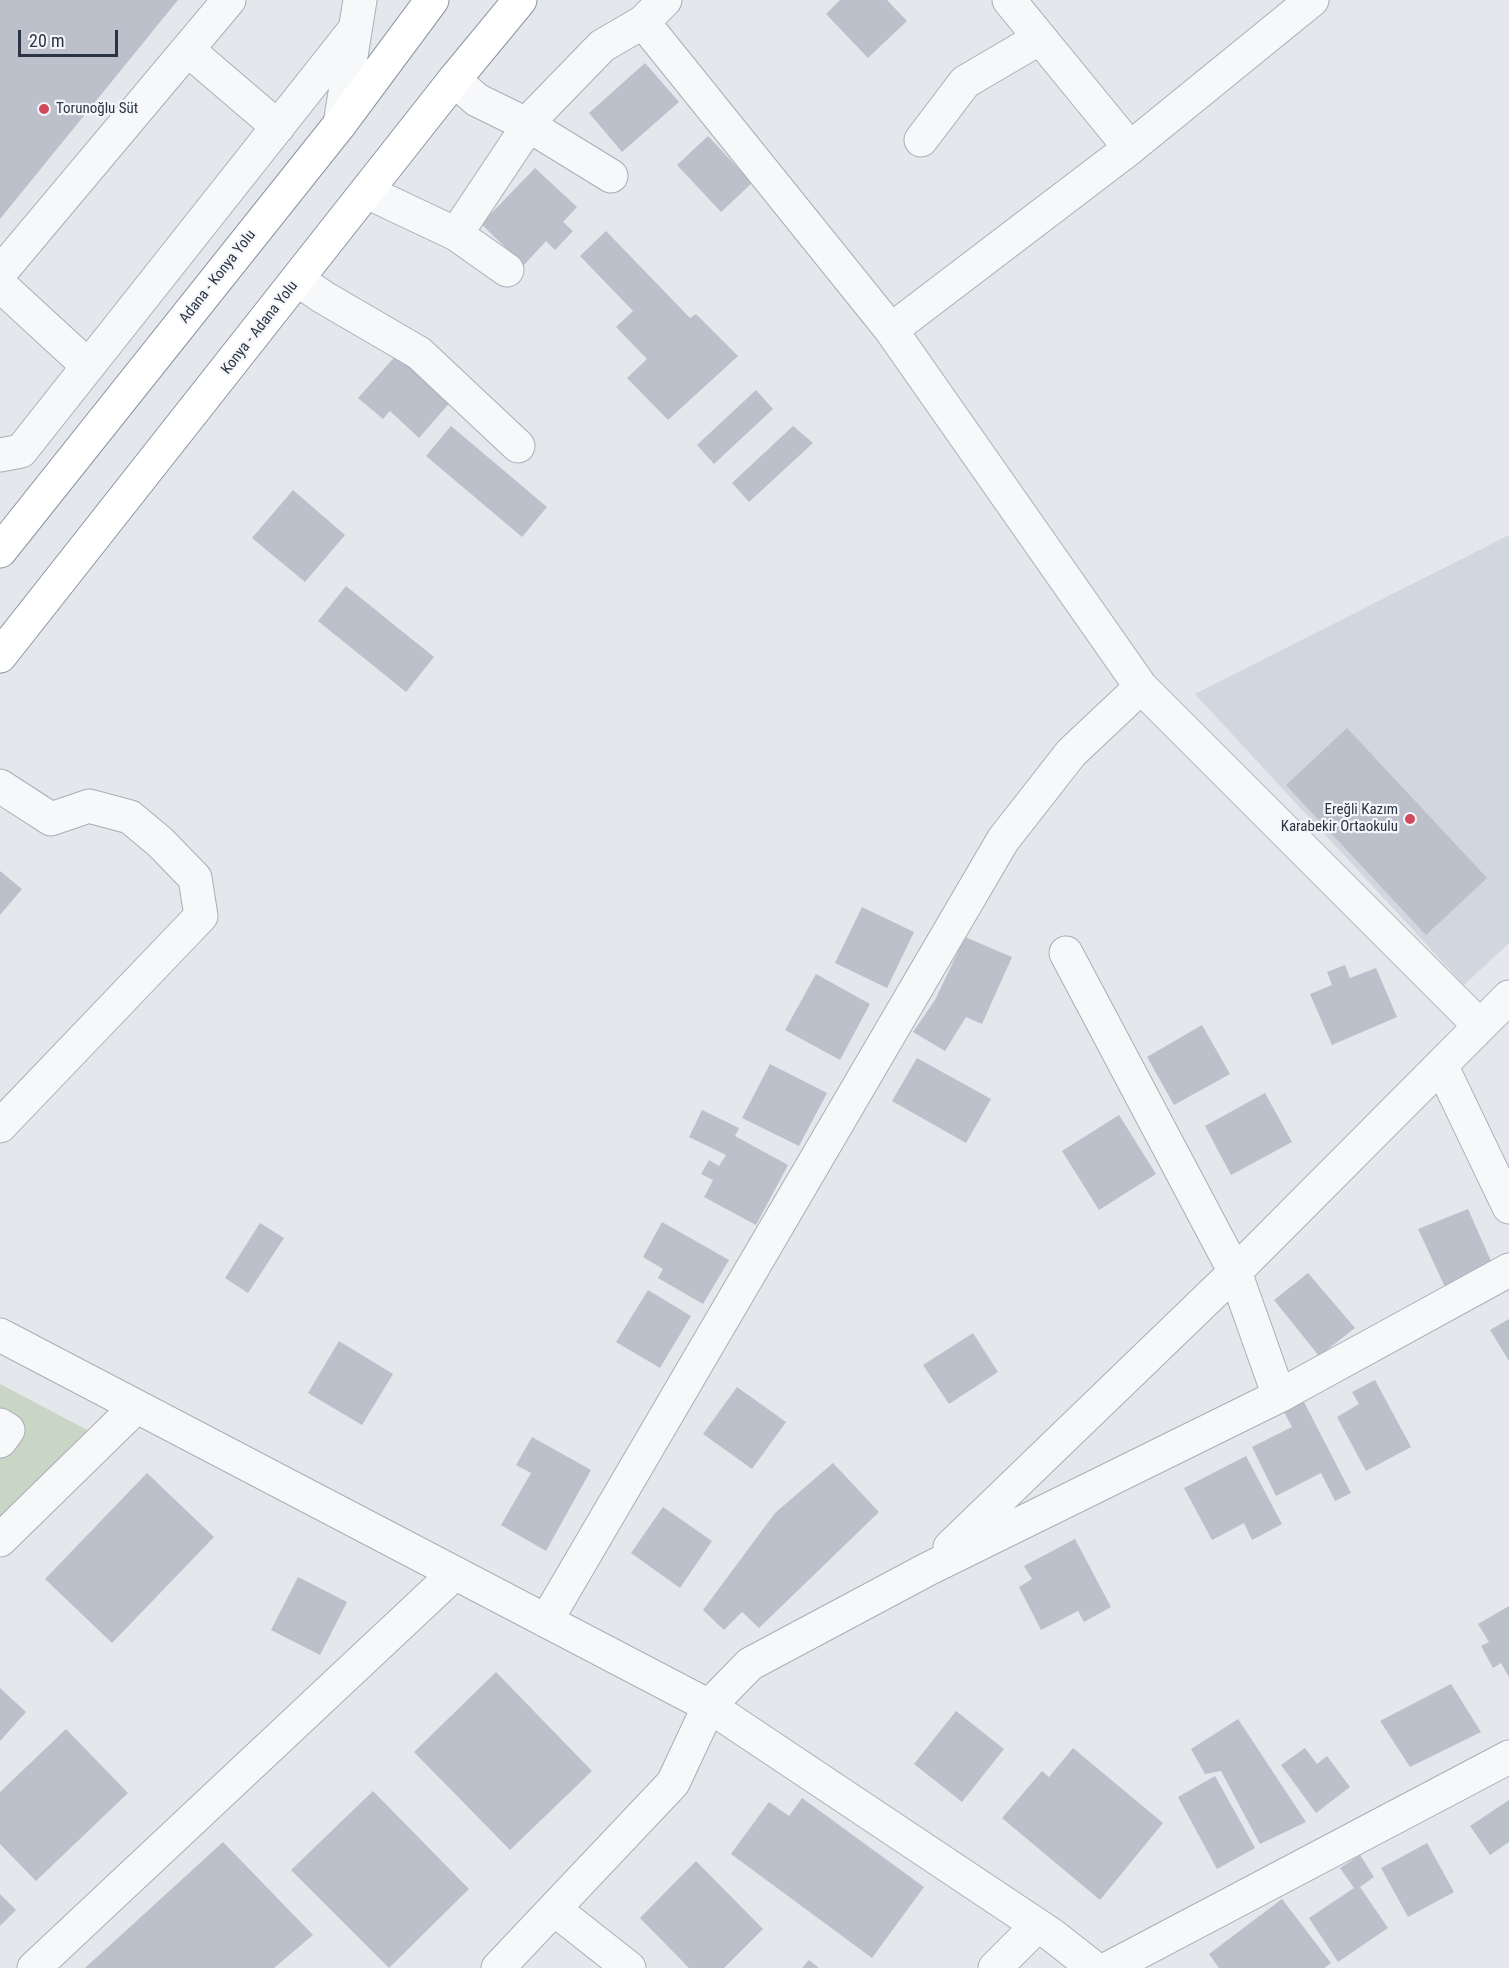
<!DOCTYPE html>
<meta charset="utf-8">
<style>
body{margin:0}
#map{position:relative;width:1509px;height:1968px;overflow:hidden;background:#e4e7ec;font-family:"Roboto Condensed",sans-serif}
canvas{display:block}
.scale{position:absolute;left:18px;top:30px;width:100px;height:27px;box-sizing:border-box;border:3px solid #2b3445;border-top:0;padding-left:8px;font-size:18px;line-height:21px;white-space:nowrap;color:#2b3445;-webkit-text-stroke:4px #f4f6f9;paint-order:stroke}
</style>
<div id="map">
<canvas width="1509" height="1968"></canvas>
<div class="scale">20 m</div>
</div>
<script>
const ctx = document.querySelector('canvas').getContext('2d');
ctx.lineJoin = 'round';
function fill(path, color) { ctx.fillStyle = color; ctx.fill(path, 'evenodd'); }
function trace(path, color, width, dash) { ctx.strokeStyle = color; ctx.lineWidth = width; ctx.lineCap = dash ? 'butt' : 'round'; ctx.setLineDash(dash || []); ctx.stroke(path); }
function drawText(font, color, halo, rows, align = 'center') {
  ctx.font = font + ' "Roboto Condensed",sans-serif'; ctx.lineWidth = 4.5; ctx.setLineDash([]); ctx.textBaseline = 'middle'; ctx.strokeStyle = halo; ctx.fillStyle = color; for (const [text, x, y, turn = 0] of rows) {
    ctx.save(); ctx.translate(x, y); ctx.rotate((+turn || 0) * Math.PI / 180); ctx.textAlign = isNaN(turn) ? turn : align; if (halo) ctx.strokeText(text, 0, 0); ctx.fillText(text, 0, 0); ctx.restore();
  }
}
fill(new Path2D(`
 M1509 535V943L1464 985 1195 694Z`), '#d2d6de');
fill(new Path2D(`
 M0 1384 93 1433 0 1526Z`), '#c9d6c5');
fill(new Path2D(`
 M0 0H178L0 219Z
 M840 0H887L907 21 868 58 826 14Z
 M645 63 679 102 622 152 589 113Z
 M708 136 752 183 721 212 677 165Z
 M535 168 577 207 563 222 573 231 555 250 546 241 524 265 481 224Z
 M606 231 690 318 696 314 738 356 668 420 627 378 647 359 616 327 633 311 580 256Z
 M400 351 453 399 419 438 390 411 383 419 358 398Z
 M756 390 773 409 714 464 697 445Z
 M451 426 547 507 522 537 426 456Z
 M793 426 813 443 749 502 732 483Z
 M293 490 345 535 305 582 252 538Z
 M346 586 434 657 406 692 318 621Z
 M1347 728 1487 878 1426 935 1286 785Z
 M0 871 22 889 0 915Z
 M862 907 914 932 887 988 835 963Z
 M965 937 1012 957 982 1024 966 1017 945 1051 913 1032 935 1000Z
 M1345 965 1350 978 1376 968 1397 1017 1332 1045 1310 994 1332 985 1327 972Z
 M816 974 870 1004 840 1060 785 1030Z
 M1202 1025 1230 1074 1174 1105 1147 1057Z
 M917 1058 991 1099 966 1143 892 1101Z
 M770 1064 827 1093 799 1146 742 1118Z
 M1265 1093 1292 1142 1231 1175 1205 1126Z
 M702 1110 739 1128 735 1136 788 1165 756 1225 704 1197 713 1180 701 1174 709 1160 719 1166 726 1155 689 1137Z
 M1119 1115 1156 1174 1099 1210 1062 1151Z
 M1468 1209 1491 1261 1445 1287 1418 1229Z
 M662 1222 729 1260 703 1304 658 1278 663 1269 643 1257Z
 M260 1223 284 1238 248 1293 225 1278Z
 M1308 1273 1355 1328 1319 1356 1274 1300Z
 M648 1290 691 1316 660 1368 616 1342Z
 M1509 1319V1361L1490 1330Z
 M973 1333 998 1372 949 1404 923 1365Z
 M339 1341 393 1374 362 1425 308 1393Z
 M1375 1380 1411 1447 1366 1471 1337 1417 1359 1404 1352 1392Z
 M737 1387 786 1422 752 1469 703 1434Z
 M1303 1400 1351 1493 1335 1501 1321 1473 1276 1496 1252 1447 1292 1427 1283 1410Z
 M532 1437 591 1470 546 1551 501 1525 531 1473 516 1465Z
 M1246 1456 1282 1524 1252 1540 1244 1523 1212 1540 1184 1488Z
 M833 1463 879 1512 759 1628 742 1612 724 1630 703 1610 775 1513Z
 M147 1473 214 1537 112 1643 45 1579Z
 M663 1507 712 1541 680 1588 631 1553Z
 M1075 1539 1111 1607 1084 1622 1078 1611 1041 1630 1019 1587 1032 1579 1024 1566Z
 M298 1577 347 1602 320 1655 271 1630Z
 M1509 1606V1677L1501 1663 1493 1668 1481 1646 1489 1642 1478 1624Z
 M496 1672 592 1771 510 1850 414 1752Z
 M1451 1684 1481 1732 1410 1767 1380 1721Z
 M0 1688 26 1712 0 1741Z
 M956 1711 1004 1749 962 1802 914 1764Z
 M1238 1719 1306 1822 1260 1844 1221 1771 1205 1774 1191 1749Z
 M66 1729 128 1793 36 1881 0 1844V1792Z
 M1073 1748 1163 1823 1100 1900 1002 1818 1042 1771 1049 1777Z
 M1305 1748 1317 1764 1327 1756 1350 1787 1316 1813 1281 1765Z
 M1215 1776 1255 1848 1217 1869 1178 1797Z
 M373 1791 469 1889 389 1968 291 1870Z
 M802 1798 924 1887 872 1958 731 1854 769 1802 789 1816Z
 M1509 1800V1842L1490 1855 1470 1826Z
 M223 1842 313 1935 274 1968H85Z
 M1427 1843 1454 1892 1408 1917 1381 1868Z
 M1360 1855 1374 1877 1360 1887 1388 1928 1338 1962 1309 1918 1354 1888 1340 1868Z
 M696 1861 763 1929 724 1968H689L640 1918Z
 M0 1894 16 1910 0 1926Z
 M1282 1899 1331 1963 1324 1968H1219L1209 1954Z
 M809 1960 819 1968H802Z`), '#bbc0ca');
const minor = new Path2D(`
 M665 0 643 22 891 330
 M1009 0 1130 148
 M1312 0 1130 148 891 330 1141 687 1480 1026
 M188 50 278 127
 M454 80 477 100 528 125 611 176
 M340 124 360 0
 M921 140 965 82 1040 38
 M367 192 456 234
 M507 270 456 234 536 114 602 46 643 22
 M0 273 229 0
 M298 280 323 297 419 353 518 446
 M0 285 88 366
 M0 455 21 451 355 29
 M0 786 51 819 89 806 130 817 160 842 195 878 201 916 0 1126
 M1066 953 1235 1272 1279 1396
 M1441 1065 1509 1207
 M0 1335 709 1706 1052 1935 1094 1968
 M0 1425 8 1430 0 1441
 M0 1540 136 1407
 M950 1547 1235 1272 1509 997
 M546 1621 1003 840 1071 753 1141 687
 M554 1909 629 1968
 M34 1968 455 1573
 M498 1968 673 1783 709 1706 750 1664 928 1569 1279 1396 1509 1270
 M995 1968 1037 1926
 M1109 1968 1509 1757`);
const highway = new Path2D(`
 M0 551 340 124 432 0
 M0 656 454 80 520 0`);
trace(minor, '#a9aeb7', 35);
trace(highway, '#8b94a3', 35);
trace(minor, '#f7f8fa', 33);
trace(highway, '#fff', 33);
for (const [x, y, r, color] of [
 [44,109,6,"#d1495b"],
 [1410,819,6,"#d1495b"]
]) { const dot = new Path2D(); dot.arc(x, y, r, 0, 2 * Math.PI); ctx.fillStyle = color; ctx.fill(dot); trace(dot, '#f4f6f9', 2); }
drawText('15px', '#2b3445', '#f4f6f9', [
 ["Torunoğlu Süt",56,109],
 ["Ereğli Kazım",1398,810,"right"],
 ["Karabekir Ortaokulu",1398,827,"right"]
], 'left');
drawText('15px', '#2b3445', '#f4f6f9', [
 ["Adana - Konya Yolu",218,277,-52],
 ["Konya - Adana Yolu",260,328,-52]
]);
</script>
